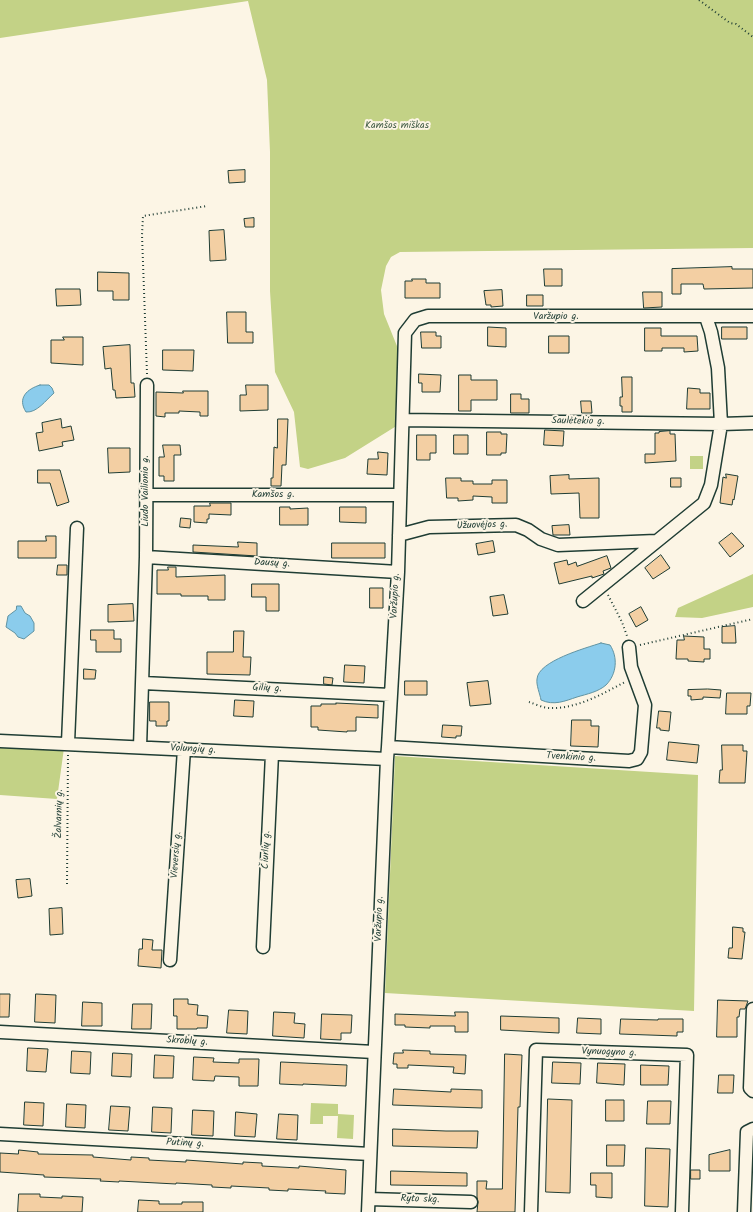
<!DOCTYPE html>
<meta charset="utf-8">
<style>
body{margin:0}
canvas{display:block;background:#fcf5e5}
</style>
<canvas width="753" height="1212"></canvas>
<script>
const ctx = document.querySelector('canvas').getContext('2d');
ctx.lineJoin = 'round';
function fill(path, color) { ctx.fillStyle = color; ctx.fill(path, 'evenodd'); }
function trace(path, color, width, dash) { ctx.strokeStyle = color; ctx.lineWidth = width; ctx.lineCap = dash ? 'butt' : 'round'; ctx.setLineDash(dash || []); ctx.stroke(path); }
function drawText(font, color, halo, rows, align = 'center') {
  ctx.font = font + ' Kalam,sans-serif'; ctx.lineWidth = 4; ctx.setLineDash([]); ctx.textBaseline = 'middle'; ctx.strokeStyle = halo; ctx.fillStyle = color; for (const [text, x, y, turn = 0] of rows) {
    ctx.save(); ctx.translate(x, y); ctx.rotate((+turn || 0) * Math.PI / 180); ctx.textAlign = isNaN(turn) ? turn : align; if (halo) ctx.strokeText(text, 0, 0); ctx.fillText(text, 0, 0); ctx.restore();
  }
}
fill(new Path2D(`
 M0 0H753V248L400 252 391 257 386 266 381 290 384 314 401 356 398 425 345 458 308 469 300 467 294 412 275 372 270 291V152L267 80 248 1 0 38Z
 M690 456H703V469H690Z
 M753 574V607L702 618 675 617 678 608Z
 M0 745 64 748 57 799 0 795Z
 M395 756 698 775 694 1011 385 993Z
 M311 1103 338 1104V1114L354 1115 353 1139 337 1138 338 1116H323V1124H310Z`), '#c3d286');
const water = new Path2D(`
 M40 385H49L52 388 54 393C46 400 37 413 26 412 17 398 27 389 40 385Z
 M17 606H21L25 613 30 616 34 623V631L24 639 18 637 15 633 6 627 8 616 16 610Z
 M601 643 610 645C618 657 617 674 606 685 598 692 587 694 577 697 565 701 554 706 541 700 540 694 536 685 537 679 538 661 586 648 601 643Z`);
fill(water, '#8bccec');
trace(water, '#6093a2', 1);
const building = new Path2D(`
 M245 170V182L229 183 228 171Z
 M254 218V227H245L244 219Z
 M224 230 226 260 210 261 209 231Z
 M732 267V269H753V288L704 289 703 284H681V294H672V269Z
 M544 269H562V286H545Z
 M98 272 129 273V300H113V291H98Z
 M412 279H426V283H440V298H405V281H412Z
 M56 289H80L81 305 57 306Z
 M502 290 503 306 491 307V305H486L484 291Z
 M643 292H662V307L644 308Z
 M527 295H543V306H527Z
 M227 312H246V332H253V343H228Z
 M488 327 506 328V347L488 346Z
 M722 327H747V339H722Z
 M645 328H661V336H697L698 351 684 352V348H662V351H645Z
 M421 332H436V336H441V348H422Z
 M549 336H569V353H549Z
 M63 337H83V365L51 363V340H64Z
 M130 345 131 383H134L135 397 116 398 115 390H113L111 368 105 369 103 347Z
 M163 350H194L193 371 163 370Z
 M419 374 441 375 440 392H422V383H419Z
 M459 375H471V380H497V400H471V411H459Z
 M622 377H632V412H622V406H620V397H622Z
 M246 385H268V410L240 411V395H246Z
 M688 388 700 389V393H710V409H687Z
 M183 391H208V416H200V412L179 411V413H165V417L156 416V392L183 393Z
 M511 394H521V399H529V413H511Z
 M581 401H591L592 413H582Z
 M61 419 62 428 71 426 74 440 62 442 63 446 39 451 36 433 43 432 42 423Z
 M278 419H288L286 465H282L281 486H271V478H273L274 447 277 448Z
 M545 430 564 431 563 446 544 445Z
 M670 431V434H675L676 461 645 463V454H655V433H659V432Z
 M487 432H501V434H507L506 453H501V455H487Z
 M417 435H436V453H430V460H417Z
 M454 435H468V454H454Z
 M163 445H180L181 455H174V481H164V476H159V457H164Z
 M108 448H130V472L109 473Z
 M378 452 388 453 387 475 367 474 368 459H378Z
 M38 470H60L69 502 57 506 50 483H38Z
 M726 474 738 476 734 500 733 499 732 505 720 503 723 477 726 478Z
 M569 475V479L599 478V518H580L579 493 551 494 550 476Z
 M446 478H461V481H473V484H492V480H507V503H492V497L473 496V500L458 501V498H447Z
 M671 478H681V487H671Z
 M210 503H231V515L209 514V519H207V523L194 522V506H210Z
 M280 507H290V509L308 508V525H280Z
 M340 507H366V523L340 522Z
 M181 518 191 519 190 528 180 527Z
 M569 525 570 535H553L552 526Z
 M732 533 744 546 730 557 719 543Z
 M46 536H56V558H18V541H46Z
 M493 541 495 552 478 555 476 544Z
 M238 542 257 543V556L193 552V545L238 547Z
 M332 543H385V558H332Z
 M661 555 670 568 653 579 645 568Z
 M607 556 611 568 603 571 604 574 592 578V576L559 584 554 563 567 560 568 565 576 562 577 566Z
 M58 565H67V575H57Z
 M168 567H176V577L225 575V600H208V596H181V594H157V570H168Z
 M252 584H279V611H266V597H252Z
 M370 588H383V608H370Z
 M504 595 508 614 493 616 490 597Z
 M133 604 134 621 108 622V605Z
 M641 607 648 620 636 627 629 614Z
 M735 626 736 643H722V627Z
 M91 630H114V639H121V652H96V640H91Z
 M234 631H244L243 657H251L250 675 207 674V652H233Z
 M684 636 704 637V649H710V659H704V662L688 661V659H676L677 640H684Z
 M345 665 365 666 364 683 344 682Z
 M84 669 96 670 95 679H84Z
 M324 677 333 678 332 685 324 684Z
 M405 681H427V695H405Z
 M488 681 491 704 470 706 467 683Z
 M708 689 721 690 720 698 703 697V699L691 700V696H688V690Z
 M727 693H751L750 706H747V714H726Z
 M235 700 254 701 253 717 234 716Z
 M150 702H169V721H167V726H156V721H150Z
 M336 703 378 705V718L356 717V731H347V732L318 730V727H311V706H321V704H336Z
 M659 711 671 712 669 731 660 730V728H657Z
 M572 720H591V726H599L598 747 571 746Z
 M443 725 462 726 461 736H456V738L442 737Z
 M669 742 699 745 697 763 667 760Z
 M722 745H743V751H747L745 783H719L720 770H722Z
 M30 879 32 896 18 898 16 880Z
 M62 908 63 934 50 935 49 909Z
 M733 927 743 928V932H745L742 959 728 958 729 948H732Z
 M143 939 153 940 152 950H162L161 968 138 966 139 949H142Z
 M0 994H10L9 1017H0Z
 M36 994 56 995 55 1023 35 1022Z
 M174 999H188V1004L198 1005 197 1015 208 1016 207 1028H197V1029H177V1016H174Z
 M718 1000 748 1001 745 1009H740L739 1017H737V1037H717Z
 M83 1002 102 1003V1026H82Z
 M133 1004H152L151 1029H132Z
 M229 1010 248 1011 247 1034 227 1033Z
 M274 1012 295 1013 294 1023 305 1024 304 1038 273 1036Z
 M455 1012H468V1032H455V1026H430V1028L405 1027V1025H395V1014L455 1016Z
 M322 1014 352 1015 351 1033H341V1040L321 1039Z
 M501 1016 559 1018V1033L501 1030Z
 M578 1018 601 1019V1034L577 1033Z
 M621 1019 658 1020V1019H683V1032H677V1036L620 1034Z
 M28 1048 48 1049 46 1072 27 1071Z
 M403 1050 430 1051V1054L466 1055 465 1074 453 1073 454 1067 408 1065V1068H397V1064H393L394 1053H403Z
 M72 1051 91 1052 90 1074 71 1073Z
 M113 1053 132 1054 131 1077 112 1076Z
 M505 1054 522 1055 520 1107H518L515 1212H477L478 1202 477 1197V1181H487L486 1189H502Z
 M155 1055 174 1056 173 1078H154Z
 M194 1057 214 1058 213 1062 239 1063V1059H259L258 1086H239V1077L215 1076 214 1081 193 1080Z
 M281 1062 347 1065 346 1086 303 1084V1085L280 1084Z
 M553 1062 581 1063 580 1084 552 1083Z
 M598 1063 625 1064 624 1085 597 1083Z
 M641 1065 669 1066 668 1085H641Z
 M719 1075H734L733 1093H718Z
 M394 1089 451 1092V1089L482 1090V1108L393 1105Z
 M548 1099 572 1100 570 1193 546 1192Z
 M606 1100H624V1121H606Z
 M648 1101H671L670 1124H647Z
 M25 1102 44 1103 43 1126 24 1125Z
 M67 1104 86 1105 85 1128 66 1127Z
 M111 1106 130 1107 128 1131 109 1130Z
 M153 1107 172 1108 171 1133 152 1132Z
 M193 1110 214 1111 213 1136 192 1135Z
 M236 1112 257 1114 255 1137 235 1136Z
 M279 1114 298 1115 297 1140 277 1139Z
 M393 1129 446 1131H478L477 1148 393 1146Z
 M607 1145H625L624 1166H607Z
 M646 1148 670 1149 668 1207 645 1206Z
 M19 1150 38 1152V1154L93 1155V1157L131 1160V1157L149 1158V1160L186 1162V1160L243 1164V1162L262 1163V1166L299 1168V1166L346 1170 345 1194 325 1193 326 1191 288 1189V1191L269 1190V1188L231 1186V1188L212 1187V1185L176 1183V1184L119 1181V1182L100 1181 101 1179 44 1177V1175L0 1172V1153L18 1154Z
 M730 1150V1171H709V1155Z
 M691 1170H700V1179H691Z
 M391 1171 467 1173V1186L391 1185Z
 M591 1173H612V1198L596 1197V1185H591Z
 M19 1194H40V1197L62 1198V1196L83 1197 82 1212H18Z
 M139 1200 159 1201V1204H182V1202H203V1212H138Z`);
fill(building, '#f3cfa3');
trace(building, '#1f3d34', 1);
const minor = new Path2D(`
 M403 420 721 424 753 423
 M146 495H400
 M399 535 429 527 516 525 528 530 541 539 558 545 656 541
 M146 557 398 572
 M583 601 704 503 711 485 721 424 718 368 711 332 706 317
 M143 683 390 695
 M0 741 387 759
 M68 743 77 528
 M140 747 146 557 147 385
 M388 747 629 761 637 759 641 752 645 705 631 667 629 647
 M263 947 272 754
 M170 960 184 749
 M753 1009 750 1088 753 1091
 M0 1032 374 1052
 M0 1134 370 1154
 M369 1199 471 1202
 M368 1212 387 759 388 747 398 572 405 333 415 320 428 316H753
 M531 1212 536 1050 687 1055 682 1212
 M744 1212 747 1132 753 1129`);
trace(minor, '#1f3d34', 15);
trace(new Path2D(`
 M699 0 730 23 736 24 753 37
 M147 374 142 235 143 216 207 206
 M608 595 622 622 627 636
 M640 645 753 619
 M529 702C535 704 543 708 550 708 577 709 602 694 625 682
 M67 884 68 754`), '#1f3d34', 2, [1, 3]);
trace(minor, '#fcf5e5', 12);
drawText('10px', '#405b44', '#fcf5e5', [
 ["Kamšos miškas",397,126]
]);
drawText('10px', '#1f3d34', '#fcf5e5', [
 ["Varžupio g.",556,317],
 ["Saulėtekio g.",578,422,1],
 ["Liudo Vailionio g.",146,491,-90],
 ["Kamšos g.",273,495],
 ["Užuovėjos g.",482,526,-2],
 ["Dausų g.",272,564,3],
 ["Varžupio g.",396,596,-87],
 ["Gilių g.",267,689,3],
 ["Volungių g.",193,750,3],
 ["Tvenkinio g.",571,758,3],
 ["Žalvarnių g.",60,814,-89],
 ["Čiurlių g.",267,850,-88],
 ["Vieversių g.",177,855,-86],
 ["Varžupio g.",380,919,-88],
 ["Skroblų g.",187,1042,3],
 ["Vynuogyno g.",609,1053,2],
 ["Putinų g.",185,1144,3],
 ["Ryto skg.",420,1200,2]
]);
</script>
